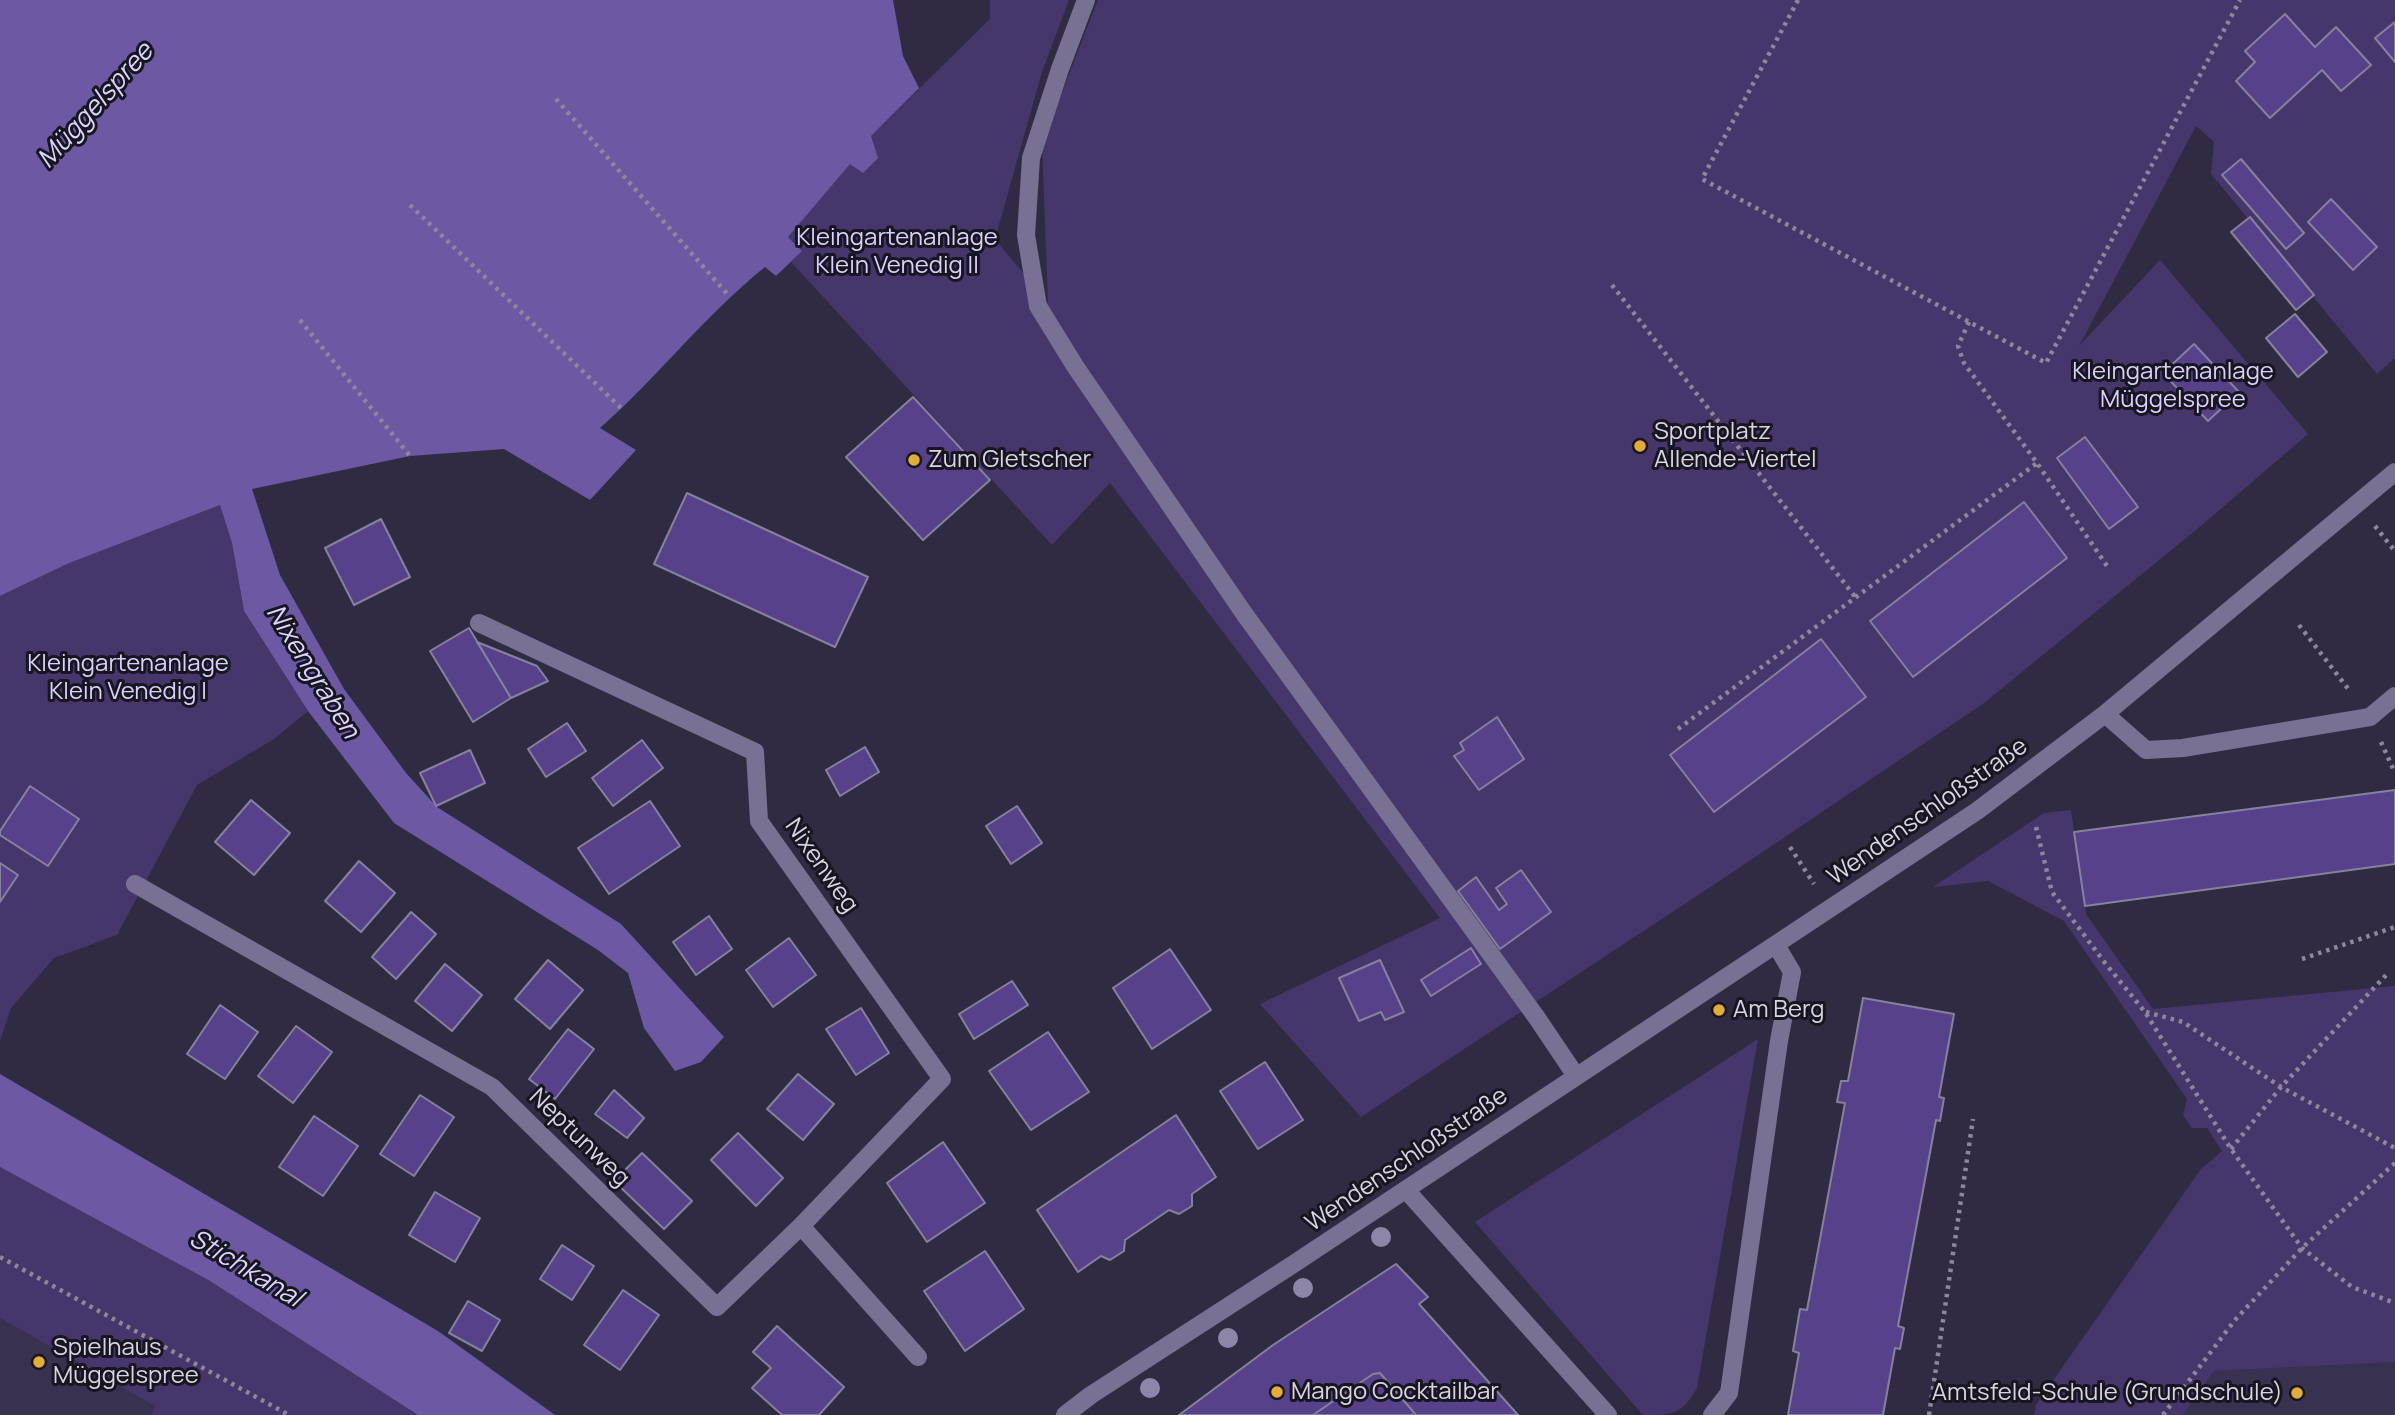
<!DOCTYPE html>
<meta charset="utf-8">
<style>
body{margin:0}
canvas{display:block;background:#302b43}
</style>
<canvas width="2395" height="1415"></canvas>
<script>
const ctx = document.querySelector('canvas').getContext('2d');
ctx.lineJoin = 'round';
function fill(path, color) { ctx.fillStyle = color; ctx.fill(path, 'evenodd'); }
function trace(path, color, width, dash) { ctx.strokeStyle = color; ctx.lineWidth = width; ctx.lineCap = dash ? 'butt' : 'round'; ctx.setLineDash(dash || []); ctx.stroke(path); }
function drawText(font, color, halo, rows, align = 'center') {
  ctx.font = font + ' Manrope,sans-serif'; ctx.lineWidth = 6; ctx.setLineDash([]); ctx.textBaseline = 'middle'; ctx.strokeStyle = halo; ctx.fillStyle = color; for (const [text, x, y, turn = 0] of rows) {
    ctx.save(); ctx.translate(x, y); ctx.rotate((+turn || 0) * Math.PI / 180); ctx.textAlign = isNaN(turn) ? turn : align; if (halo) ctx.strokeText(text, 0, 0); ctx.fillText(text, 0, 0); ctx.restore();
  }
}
fill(new Path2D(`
 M0 1318 156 1406 151 1415H0Z
 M2395 1362V1415H2183L2214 1371Z`), '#393150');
fill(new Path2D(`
 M990 0H1069L1042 72 995 239 1048 303 1042 143 1098 0H2395V358L2377 374 2211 174 2214 142 2196 126 2079 346 2160 260 2308 434 2202 525 1984 703 1721 880 1361 1117 1260 1004 1440 918 1110 483 1052 545 791 262 801 251 788 237 871 136 990 19Z
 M220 505 232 543 244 611 308 711 274 739 197 785 117 935 54 958 11 1008 0 1041V596L67 564Z
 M2071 810 2086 914 2153 1009 2395 986V1362L2214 1371 2183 1415H2034L2036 1405 2201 1169 2222 1151 2207 1128H2192L2183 1115 2187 1099 2064 921 1988 881 1933 887 2044 813Z
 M1758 1039 1697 1388C1682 1415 1672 1415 1643 1415L1475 1222Z
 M0 1167 210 1281 418 1415H151L155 1406 0 1318Z`), '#45366b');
fill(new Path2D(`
 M0 0H893L903 56 919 88 871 136 878 158 863 173 850 164 788 237 802 251 776 276 765 267C704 316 658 377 600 428L636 450 590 500 504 449 410 456 252 489 280 575 344 689 406 773 437 807 621 924 724 1037 701 1062 675 1071 644 1028 628 973 598 950 394 823 308 711 244 611 232 543 220 505 67 564 0 596Z
 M0 1074 438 1331 555 1415H418L210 1281 0 1167Z`), '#6c58a3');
const building = new Path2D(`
 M2285 14 2315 47 2336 27 2371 65 2341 91 2322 70 2270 118 2236 81 2255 62 2245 51Z
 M2395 22V62L2375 38Z
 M2241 159 2304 233 2286 249 2222 175Z
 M2331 199 2377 247 2353 270 2308 222Z
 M2250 217 2314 295 2296 310 2231 232Z
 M2295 314 2327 352 2298 377 2266 338Z
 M2194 344 2239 392 2208 421 2163 373Z
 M913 397 990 480 923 540 846 457Z
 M2085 437 2138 507 2109 529 2057 458Z
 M687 493 868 577 835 647 654 564Z
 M2024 502 2067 558 1913 677 1870 621Z
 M381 519 410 577 354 605 325 548Z
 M469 628 511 698 473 722 430 651Z
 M1821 639 1866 697 1714 812 1670 755Z
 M477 642 537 666 548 681 511 698Z
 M1497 717 1524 759 1479 790 1454 756 1464 750 1460 743Z
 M567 723 586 751 546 777 528 749Z
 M642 740 663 768 613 806 592 778Z
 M865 747 879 772 840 796 826 770Z
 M470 750 485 783 436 806 420 773Z
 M30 786 79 819 48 866 0 835V831Z
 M2395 790V864L2085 906 2074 832Z
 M251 800 290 833 254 875 215 842Z
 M650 801 680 846 609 894 578 848Z
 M1017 806 1042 843 1011 864 986 826Z
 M359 861 395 893 361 932 325 901Z
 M0 863 18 875 0 902Z
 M1521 870 1551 912 1500 949 1458 891 1476 877 1499 910 1507 904 1496 888Z
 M411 912 436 934 396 979 372 957Z
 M709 916 732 949 696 975 673 942Z
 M789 938 816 975 773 1007 746 970Z
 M1471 948 1481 964 1431 996 1421 980Z
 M1170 949 1211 1010 1152 1049 1113 988Z
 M548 960 583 990 550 1029 515 999Z
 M1380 960 1404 1012 1385 1020 1381 1012 1359 1021 1339 978Z
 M445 964 482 995 452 1031 415 1001Z
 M1012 981 1028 1005 974 1039 959 1014Z
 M1863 998 1954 1014 1939 1097 1944 1098 1940 1121 1936 1120 1898 1326 1904 1328 1900 1349 1895 1348 1883 1415H1788L1799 1353 1793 1351 1800 1309 1807 1310 1845 1103 1837 1102 1841 1081H1848Z
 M220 1005 258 1032 225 1079 187 1054Z
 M861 1008 889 1053 856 1075 826 1029Z
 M296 1026 332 1052 293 1103 258 1076Z
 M568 1029 594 1049 555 1099 529 1079Z
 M1048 1032 1089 1092 1031 1130 989 1071Z
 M1265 1062 1303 1120 1258 1149 1220 1091Z
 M798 1074 834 1104 803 1140 767 1109Z
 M614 1090 644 1118 627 1138 595 1114Z
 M420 1095 454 1117 414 1176 380 1154Z
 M1176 1115 1216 1177 1192 1194V1206L1179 1214 1169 1210 1125 1240 1124 1251 1110 1260 1101 1256 1078 1272 1037 1210Z
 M314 1116 358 1146 323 1196 279 1167Z
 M738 1133 783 1178 756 1206 711 1160Z
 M943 1142 985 1203 927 1242 887 1183Z
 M642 1153 692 1201 664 1229 614 1181Z
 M435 1192 480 1218 455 1262 409 1235Z
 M562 1245 594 1266 572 1300 540 1279Z
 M985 1251 1024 1309 965 1351 924 1291Z
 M1396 1264 1428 1297 1419 1304 1518 1415H1416L1380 1373 1373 1374 1313 1415H1179L1273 1345Z
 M623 1290 659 1315 620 1370 584 1345Z
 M468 1301 500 1320 482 1351 449 1333Z
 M777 1326 844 1387 819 1415H782L752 1388 771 1368 753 1352Z
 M1380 1373 1416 1415H1313L1373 1374Z`);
fill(building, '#57418a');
trace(building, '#86819d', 2);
trace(new Path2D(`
 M1798 0 1702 179 2046 363 2240 0
 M556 99 729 296
 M410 205 622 409
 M1612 285 1856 598
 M300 320 410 456
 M1969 322 1958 346 1964 363 2037 463 2107 566
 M2375 526 2394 550
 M2299 625 2349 690
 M1678 729 2037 463
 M2381 742 2395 773
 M2036 827 2052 892 2105 963 2145 1012 2231 1149 2302 1248 2352 1287 2395 1303
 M1790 847 1814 884
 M2302 959 2395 927
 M2146 1012 2183 1022 2281 1087 2395 1148
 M2231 1149 2281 1087 2388 973
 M0 1257 289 1415
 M1929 1415 1973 1119
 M2163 1415 2235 1320 2302 1248 2395 1163`), '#8c889b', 4.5, [3.5, 5]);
trace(new Path2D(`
 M1086 0 1060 69 1031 158 1026 235 1038 306 1075 366 1243 612 1537 1018 1576 1076
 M2105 714 2146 750 2183 748 2370 717 2395 696
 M135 884 492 1087 717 1307 801 1226 942 1079 759 821 755 752 479 623
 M1406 1190 1608 1415
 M801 1226 918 1357
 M1065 1415 1091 1395 1292 1265 1977 811 2105 714 2395 472
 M1712 1415 1729 1393 1779 1041 1792 972 1776 945`), '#787193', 18);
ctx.fillStyle = '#8d86a8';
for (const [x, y] of [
 [1381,1237],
 [1303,1288],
 [1228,1338],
 [1150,1388]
]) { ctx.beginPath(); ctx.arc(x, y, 10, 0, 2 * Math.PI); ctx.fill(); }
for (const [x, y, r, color] of [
 [1640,446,7,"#e2af34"],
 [914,460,7,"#e2af34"],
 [1719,1010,7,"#e2af34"],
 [39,1362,7,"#e2af34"],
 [1277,1392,7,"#e2af34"],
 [2297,1393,7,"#e2af34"]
]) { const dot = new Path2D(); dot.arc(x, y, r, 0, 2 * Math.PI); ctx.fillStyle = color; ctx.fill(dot); trace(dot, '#181520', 2.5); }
drawText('24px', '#d9d0fb', '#181520', [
 ["Kleingartenanlage",897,238],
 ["Klein Venedig II",897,266],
 ["Kleingartenanlage",2173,372],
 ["Müggelspree",2173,400],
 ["Kleingartenanlage",128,664],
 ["Klein Venedig I",128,692]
]);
drawText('24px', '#d7d4e3', '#181520', [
 ["Sportplatz",1654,432],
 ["Allende-Viertel",1654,460],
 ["Zum Gletscher",928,460],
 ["Am Berg",1733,1010],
 ["Spielhaus",53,1348],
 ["Müggelspree",53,1376],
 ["Mango Cocktailbar",1291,1392],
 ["Amtsfeld-Schule (Grundschule)",2283,1393,"right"]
], 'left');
drawText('24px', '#d7d4e3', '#181520', [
 ["Wendenschloßstraße",1928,812,-35],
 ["Nixenweg",821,866,55],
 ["Neptunweg",579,1138,44],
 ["Wendenschloßstraße",1407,1160,-34]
]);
drawText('italic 26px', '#ddd4fe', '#181520', [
 ["Müggelspree",96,106,-48],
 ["Nixengraben",312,672,58],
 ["Stichkanal",245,1269,31]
]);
</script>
